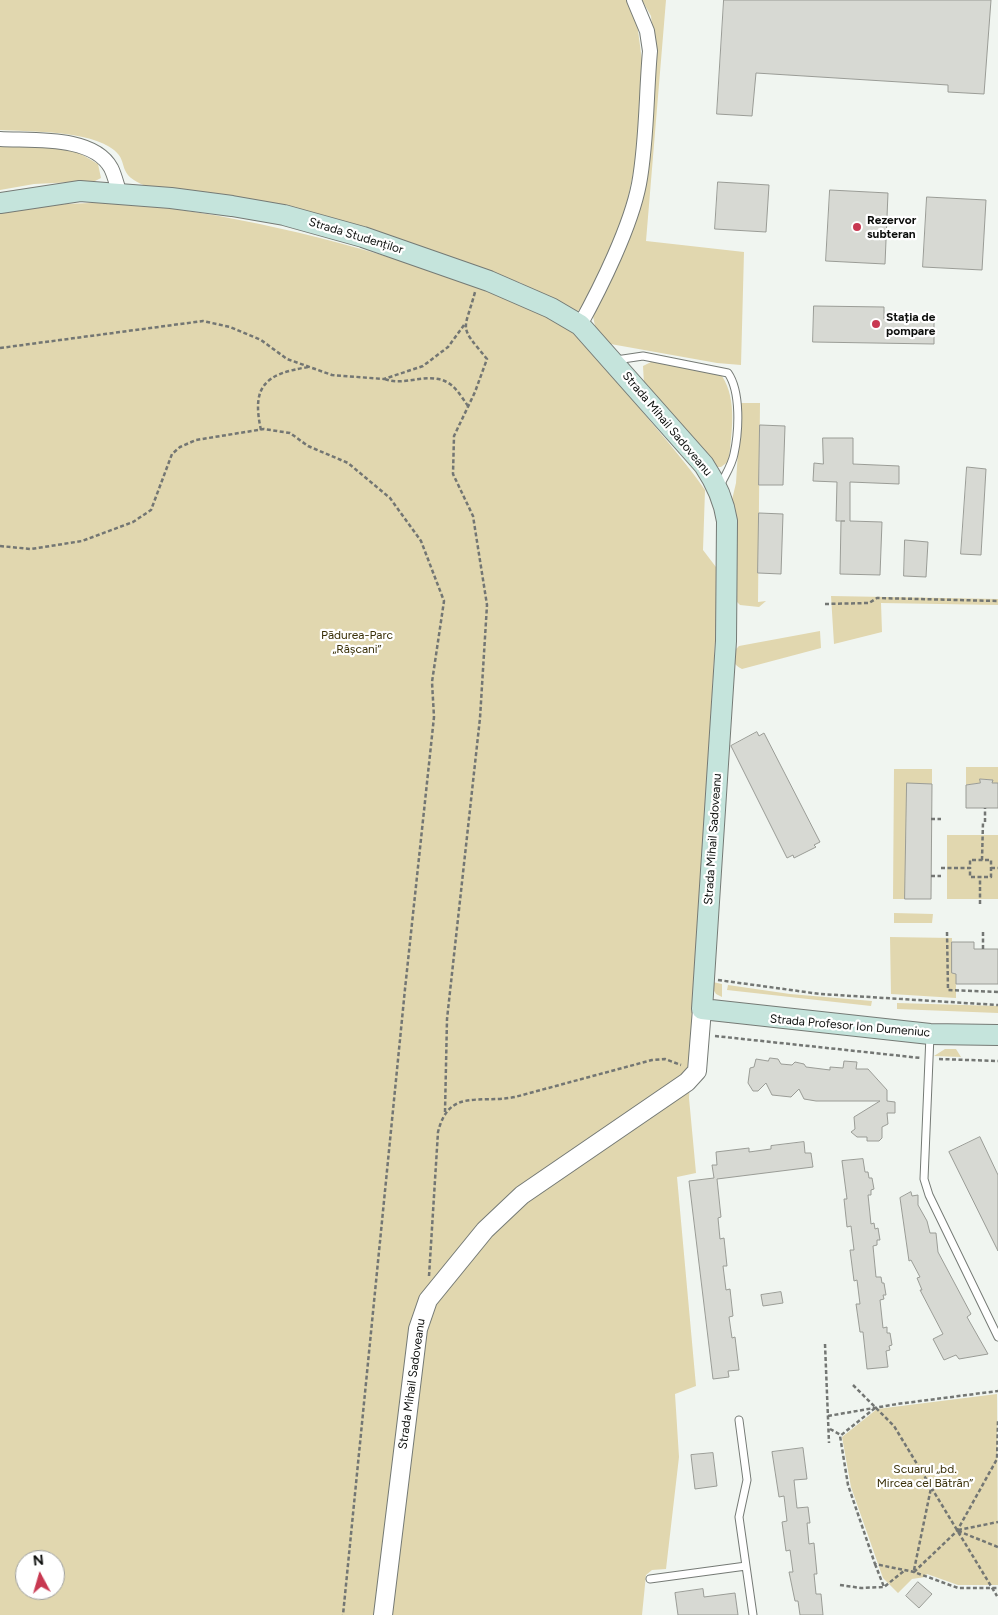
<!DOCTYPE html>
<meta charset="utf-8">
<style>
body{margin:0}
#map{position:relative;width:998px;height:1615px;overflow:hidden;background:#f0f5f0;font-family:Figtree,sans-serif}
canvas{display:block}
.north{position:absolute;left:15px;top:1550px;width:50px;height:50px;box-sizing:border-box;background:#fff;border:1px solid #9e9f9e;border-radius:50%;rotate:354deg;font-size:14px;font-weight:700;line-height:20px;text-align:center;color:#0c0e0c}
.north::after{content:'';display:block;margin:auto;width:18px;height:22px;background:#c83851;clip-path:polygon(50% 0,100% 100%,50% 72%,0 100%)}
</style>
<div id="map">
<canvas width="998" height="1615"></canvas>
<div class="north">N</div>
</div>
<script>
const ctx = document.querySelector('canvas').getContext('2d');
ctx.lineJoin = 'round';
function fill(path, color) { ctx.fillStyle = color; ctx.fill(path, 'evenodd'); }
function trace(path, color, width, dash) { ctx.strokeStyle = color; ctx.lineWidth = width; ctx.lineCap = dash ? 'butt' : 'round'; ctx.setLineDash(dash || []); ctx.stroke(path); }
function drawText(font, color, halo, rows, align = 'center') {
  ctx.font = font + ' Figtree,sans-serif'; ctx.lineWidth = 4.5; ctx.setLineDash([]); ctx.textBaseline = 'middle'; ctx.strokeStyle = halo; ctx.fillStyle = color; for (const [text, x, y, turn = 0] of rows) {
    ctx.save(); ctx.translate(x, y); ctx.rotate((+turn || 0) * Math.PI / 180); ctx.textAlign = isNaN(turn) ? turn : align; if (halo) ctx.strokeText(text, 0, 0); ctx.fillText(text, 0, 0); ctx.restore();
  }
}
fill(new Path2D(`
 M0 0H627L637 23 643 68 635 164 624 217 588 300 578 311 568 309 521 283 360 227 146 186C115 174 130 163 114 150 89 130 31 132 0 130Z
 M642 0H666L646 241 744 252 741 365 717 363 605 343 596 331 593 316 620 250 636 216 655 53 651 16Z
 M0 142 74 150 98 164 101 178 95 181 34 184 0 190Z
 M114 202C226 212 333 238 439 273 474 285 521 299 552 317 591 340 619 381 646 416 666 440 687 464 705 490L703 550 719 571 689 1098 696 1173 677 1177 696 1386 675 1394 679 1457 666 1569 652 1570 646 1575 642 1615H0V213L42 205ZM25 1560H55V1590H25Z
 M653 361 722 376C738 401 731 433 729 461L721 467H715L644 384 643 366Z
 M741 403H760L758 602 766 601 759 607 740 605 732 597 731 504 736 483Z
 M831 596 998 599V605L881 603 882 632 834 644Z
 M820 631 821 648 742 669C734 665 733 662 732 653L739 646Z
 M966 767H998V783H992V780L980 779V783L966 785Z
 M894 769H932V784H907L905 899H893Z
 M947 835H998V899H947Z
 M894 913 933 914 932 923H894Z
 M890 937 952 938V973L956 974V998L891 994Z
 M708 981 722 984V997L716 994Z
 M728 985 790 994 872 1001 871 1006 727 990Z
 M897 1003 998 1006V1013L897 1009Z
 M945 1049H956L961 1057 934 1056Z
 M997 1394 998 1585H958L927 1574 925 1577 912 1579 898 1593 883 1578 851 1487 842 1437 877 1409Z`), '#e1d7af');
const building = new Path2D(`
 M724 0H991L984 94 948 92V85L756 73 752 116 717 114Z
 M718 182 769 185 766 232 715 229Z
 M830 190 888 193 885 264 826 261Z
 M927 197 986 200 982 270 923 267Z
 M814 306 884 307V319L934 320V344L813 342Z
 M760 425 785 426 783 485H759Z
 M823 438H853V464L899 466V484L850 482V521L882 522 880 575 840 574 841 521H845H836L837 482 813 481 814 463 823 464Z
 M967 467 986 469 981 555 961 554Z
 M759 513 783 514 781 574 758 573Z
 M905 540 928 542 926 577 904 576Z
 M757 732 759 736 764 733 820 842 814 845 816 847 794 858 793 855 787 858 731 746Z
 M980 779 993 780 992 783H998V808H966V785L980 783Z
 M907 783 932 784 931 899H905Z
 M952 942H974V949H998V984H956V974L952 973Z
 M770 1058 778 1059 781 1064 792 1065 795 1062 804 1064 806 1067 830 1070V1067L843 1068 844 1061 857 1062 856 1069H868L887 1090V1101L895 1102V1113H887L888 1124 882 1127V1138L879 1141H867V1137H857L851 1132 855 1129 854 1117 880 1101H816L804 1099 799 1089 791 1097 772 1095 766 1083 758 1091H753L748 1083 750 1068 754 1067 756 1059 768 1061Z
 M980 1137 998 1175V1251L949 1152Z
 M804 1142 805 1153H811L813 1167 717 1179 721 1217 718 1218 720 1239 724 1238 727 1266H723L726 1290 730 1289 733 1316 729 1317 732 1338 735 1337 739 1370 728 1371 729 1377 713 1379 689 1181 714 1178 712 1165H717L716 1152 749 1148V1152L771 1149V1146Z
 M863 1159 865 1172H868L869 1178H872L874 1189 871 1190V1195H868L871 1224 874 1223 875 1229 878 1228 880 1240H877V1245L873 1246 876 1277H881L882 1283H884L886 1295H883L884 1299 880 1300 883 1328 887 1327V1333H890L892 1345 889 1346 890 1350 886 1351 888 1367 867 1369 863 1332H860L856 1304H860L857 1280 854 1281 850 1250H854L851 1226 847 1227 844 1199H847L842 1161Z
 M911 1192 912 1196 918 1195V1205L927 1221 930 1233H936L938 1252 971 1314 967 1317 988 1354 959 1359 956 1355 944 1360 933 1339 943 1334 920 1290H922L917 1278 920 1277 911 1260 909 1261 900 1198Z
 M781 1292 783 1303 763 1306 761 1295Z
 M803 1448 807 1479 794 1480 797 1508 808 1507 810 1523H807L809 1544 814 1543 817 1574H814L816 1594H821L823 1615H800L798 1601H795L789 1572H793L790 1550 786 1551 782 1522 787 1521 784 1496 779 1497 772 1452Z
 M713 1453 717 1486 695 1489 691 1455Z
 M918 1582 932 1594 919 1608 906 1596Z
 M703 1589 704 1597 735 1593 738 1615H678L675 1593Z`);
fill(building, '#d7d9d3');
trace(building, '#9a9c96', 1);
const service = new Path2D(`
 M616 360 643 356 728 373C741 392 739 431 734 454 732 465 725 475 720 486
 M930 1035 924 1179 929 1195 998 1337
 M739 1420 747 1480 739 1517 753 1615
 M650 1579 746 1566`);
const minor = new Path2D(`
 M0 139C32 141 93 135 111 168 115 176 117 186 120 194
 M580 325C601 287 631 226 639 184 647 141 646 95 650 51L647 31 634 0`);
const tertiary = new Path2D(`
 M383 1615 418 1329 428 1300 485 1230 522 1195 687 1082 697 1071 702 1009`);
const secondary = new Path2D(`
 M0 203 80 191 171 198 232 206 284 215 363 237 489 281 551 308 580 325 704 465C716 483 724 501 727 521L726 641 702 1009 930 1034 998 1035`);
trace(service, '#757a75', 9);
trace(minor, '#757a75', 16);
trace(tertiary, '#757a75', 20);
trace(secondary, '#757a75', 22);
trace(new Path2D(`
 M0 348 203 321 230 327 261 340 287 359 332 375 384 379 423 366 448 347 464 325
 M385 379C405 387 430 370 450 384 457 389 463 399 468 406
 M261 430C251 385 266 374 308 367
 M0 546 31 549 82 541 133 522 151 510 172 454 180 447 196 440 264 429 290 433 308 446 348 463 390 498 421 541 444 601 432 682 434 717 405 989 343 1615
 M825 604 869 603 877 598 998 601
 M931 819H941
 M985 822V808
 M982 860 983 822
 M941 868H970V877H991V860H970V868
 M991 868H998
 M931 876H941
 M980 904V877
 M947 932 948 990 998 992
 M983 949V932
 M718 980 820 994 998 1005
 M715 1036 921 1058
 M939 1059 998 1061
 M445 1112 447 1019 480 718 487 605 473 516 453 474 454 436 475 392 487 359C458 324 464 333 475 292
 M429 1276 438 1132C449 1088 478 1104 515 1097L652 1060 665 1059 681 1065
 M825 1344 829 1443
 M853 1385 894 1426 997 1596
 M875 1408 840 1436 848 1485 875 1564 914 1572 958 1588H998
 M828 1416 897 1404 998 1391
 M830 1429 841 1435
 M958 1530 998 1522
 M958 1531 998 1547
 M875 1564 884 1587
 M914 1570 931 1488
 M914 1572 957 1531 997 1459 998 1419
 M840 1585 861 1588 884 1587 905 1570`), '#737673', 2.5, [4, 2.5]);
trace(service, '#fff', 7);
trace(minor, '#fff', 14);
trace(tertiary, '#fff', 18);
trace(secondary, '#c5e4dc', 20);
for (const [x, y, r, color] of [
 [857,227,5,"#c83851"],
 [876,324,5,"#c83851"]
]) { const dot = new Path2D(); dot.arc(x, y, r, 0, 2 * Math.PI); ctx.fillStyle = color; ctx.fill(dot); trace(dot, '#fff', 2); }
drawText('bold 12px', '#0c0e0c', '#fff', [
 ["Rezervor",867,220],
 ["subteran",867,234],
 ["Stația de",886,317],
 ["pompare",886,331]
], 'left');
drawText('12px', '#0c0e0c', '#fff', [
 ["Strada Studenților",356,236,17],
 ["Strada Mihail Sadoveanu",667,424,50],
 ["Strada Mihail Sadoveanu",713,839,-86],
 ["Strada Profesor Ion Dumeniuc",850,1026,5],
 ["Strada Mihail Sadoveanu",412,1384,-82]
]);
drawText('12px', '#3a3008', '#fff', [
 ["Pădurea-Parc",357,635],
 ["„Râșcani”",357,649],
 ["Scuarul „bd.",925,1469],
 ["Mircea cel Bătrân”",925,1483]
]);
</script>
